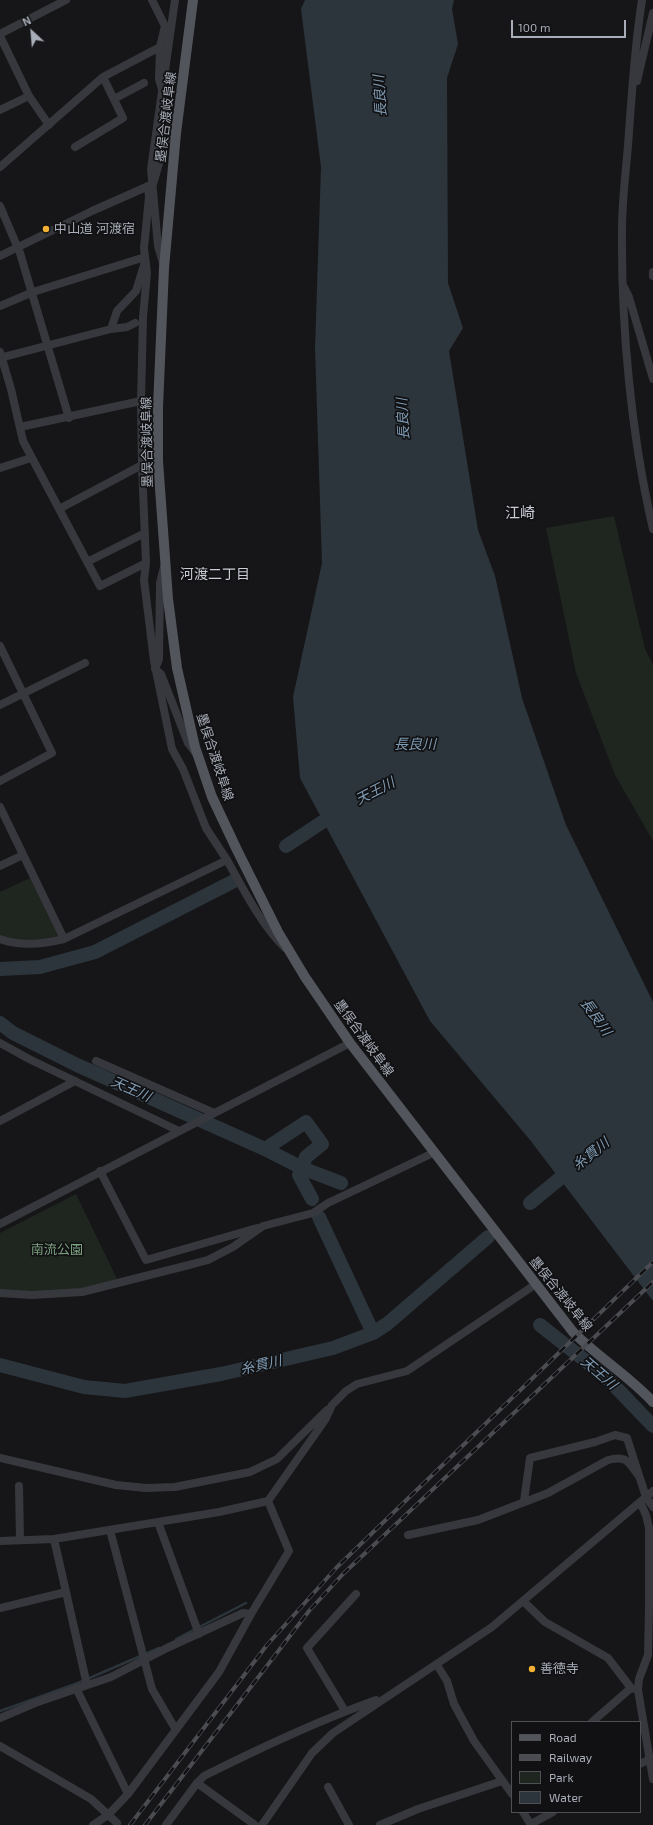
<!DOCTYPE html>
<meta charset="utf-8">
<style>
body{margin:0}
#map{position:relative;width:653px;height:1825px;overflow:hidden;background:#161618;font-family:"Exo 2",sans-serif}
canvas{display:block}
.legend{position:absolute;left:511px;top:1721px;width:130px;height:92px;box-sizing:border-box;background:#111113;border:1px solid #4d4f55;margin:0;padding:5px 7px;list-style:none;font-size:12px;color:#a8adb8}
.legend li{display:flex;align-items:center;gap:8px;height:20px}
.legend b{width:20px;border:1px solid #4d4f55}
.north{position:absolute;left:12px;top:12px;width:40px;height:40px;-webkit-text-stroke:3px #111113;paint-order:stroke;rotate:334deg;font-size:11px;font-weight:700;line-height:16px;text-align:center;color:#a8adb8}
.north::after{content:'';display:block;margin:auto;width:14px;height:18px;background:#a8adb8;clip-path:polygon(50% 0,100% 100%,50% 72%,0 100%)}
.scale{position:absolute;left:511px;top:20px;width:115px;height:18px;box-sizing:border-box;border:2px solid #a8adb8;border-top:0;padding-left:5px;font-size:12px;line-height:14px;white-space:nowrap;color:#a8adb8;-webkit-text-stroke:3px #111113;paint-order:stroke}
</style>
<div id="map">
<canvas width="653" height="1825"></canvas>
<ul class="legend">
<li><b style="height:5px;background:#53555c"></b>Road</li>
<li><b style="height:5px;background:#4a4c52"></b>Railway</li>
<li><b style="height:11px;background:#1e261f"></b>Park</li>
<li><b style="height:11px;background:#2c353c"></b>Water</li>
</ul>
<div class="north">N</div>
<div class="scale">100 m</div>
</div>
<script>
const ctx = document.querySelector('canvas').getContext('2d');
ctx.lineJoin = 'round';
function fill(path, color) { ctx.fillStyle = color; ctx.fill(path, 'evenodd'); }
function trace(path, color, width, dash) { ctx.strokeStyle = color; ctx.lineWidth = width; ctx.lineCap = dash ? 'butt' : 'round'; ctx.setLineDash(dash || []); ctx.stroke(path); }
function drawText(font, color, halo, rows, align = 'center') {
  ctx.font = font + ' "Exo 2","Noto Sans JP",sans-serif'; ctx.lineWidth = 3.5; ctx.setLineDash([]); ctx.textBaseline = 'middle'; ctx.strokeStyle = halo; ctx.fillStyle = color; for (const [text, x, y, turn = 0] of rows) {
    ctx.save(); ctx.translate(x, y); ctx.rotate((+turn || 0) * Math.PI / 180); ctx.textAlign = isNaN(turn) ? turn : align; if (halo) ctx.strokeText(text, 0, 0); ctx.fillText(text, 0, 0); ctx.restore();
  }
}
fill(new Path2D(`
 M614 516 645 649 653 665V841L615 775 576 673 546 528Z
 M30 878 58 936C41 939 16 944 0 935V892Z
 M76 1194 117 1279 93 1288 34 1293 0 1290V1233Z`), '#1e261f');
fill(new Path2D(`
 M305 0H454L452 9 458 44 447 78 448 283 463 328 449 351 478 530 495 576 522 698 566 825 653 1002V1301L530 1140 430 1021 300 778 293 697 322 563 315 348 321 167 301 9Z`), '#2c353c');
trace(new Path2D(`
 M176 1639 246 1603
 M0 1711 78 1683 159 1648`), '#2c353c', 2.5);
trace(new Path2D(`
 M286 846 339 811
 M0 969 40 967 95 952 234 881
 M0 1023 13 1033 77 1065 265 1149 302 1168 341 1183
 M265 1149 306 1122 322 1144 306 1157 299 1175 312 1199
 M530 1203 574 1167
 M319 1217 373 1333
 M540 1325 606 1377 653 1426
 M0 1365 84 1387 125 1391 221 1374 333 1348 373 1333 387 1324 488 1237`), '#2c353c', 14);
trace(new Path2D(`
 M642 0C635 44 632 88 629 132 627 164 622 197 622 229 621 325 631 435 653 529
 M0 34 66 0
 M0 36 29 96 49 125
 M160 47 159 79 162 89
 M637 81 653 13
 M114 99 144 83
 M0 110 29 96
 M75 147 123 118 103 77
 M0 167 103 77 160 47 165 26 152 0
 M0 206 20 253 69 418
 M0 256 92 211 153 184 171 123 179 111
 M163 263 158 246 151 169 175 0
 M653 272V276
 M624 287 629 297 653 379
 M0 306 33 292 145 257
 M111 329 117 311 136 291 145 262
 M0 352 11 389 23 441 100 586 146 563 144 580 154 661 172 749 183 769 206 828 227 860
 M0 358 111 329 127 327 135 323
 M20 427 141 401 143 317 147 273 144 248 149 197 148 186
 M142 465 146 563
 M0 468 31 458
 M59 509 142 465 141 401
 M87 562 145 533
 M164 567 160 583 159 659 155 669 161 674 188 743 195 752
 M0 646 52 753 0 781
 M0 705 85 663
 M0 807 64 939
 M0 866 23 855
 M0 939C20 947 43 944 64 939L227 860C244 890 260 923 285 948
 M0 1043 31 1060 179 1131
 M96 1061 214 1113
 M0 1121 75 1081
 M100 1171 146 1260 257 1228
 M0 1224 350 1043
 M0 1293 32 1295 82 1292 185 1266 208 1260 233 1247 263 1226 313 1213 328 1203 433 1153
 M0 1458 116 1485 146 1488 175 1487 250 1472 277 1459 327 1410
 M19 1486 20 1540
 M524 1501 530 1458 595 1442 615 1435 627 1438 646 1497 653 1507
 M640 1502 646 1515 649 1528V1608L648 1655 639 1679 638 1690 653 1779
 M158 1522 199 1634
 M110 1530 152 1689 176 1730
 M408 1535 478 1520 548 1493 608 1460C627 1455 628 1462 639 1476
 M54 1539 87 1685
 M0 1541 54 1539 219 1512 268 1501 325 1420 332 1405 346 1391 357 1384 407 1371 536 1284
 M523 1601 545 1622 608 1658 631 1688 638 1690
 M0 1608 66 1592
 M437 1665 447 1681 454 1704 474 1741 512 1794
 M76 1688 128 1794 108 1815 93 1825
 M345 1711 307 1648 356 1594
 M0 1718 35 1703 111 1677 167 1648 243 1613 251 1614
 M592 1722 631 1688
 M0 1746 91 1799 117 1823
 M640 1764 650 1759
 M197 1783 204 1776C260 1748 317 1721 376 1700
 M328 1787 349 1825
 M128 1794 219 1672 251 1614 289 1551 268 1501
 M523 1812 531 1825
 M531 1824 553 1812
 M166 1825 197 1783 255 1825
 M262 1825 312 1753 333 1733 492 1627 653 1491
 M380 1825 418 1809 502 1781`), '#37383d', 8);
trace(new Path2D(`
 M193 0 176 133 164 268 158 407V461L168 599 177 668 195 747 212 797 237 850 278 932 305 977 350 1043 573 1332C598 1357 629 1376 653 1402`), '#53555c', 10);
const rail = new Path2D(`
 M130 1825 267 1645 337 1567 653 1262
 M145 1825 309 1611 343 1574 653 1282`);
trace(rail, '#4a4c52', 4);
trace(rail, '#111113', 2.5, [8]);
for (const [x, y, r, color] of [
 [46,229,4,"#f2b134"],
 [532,1669,4,"#f2b134"]
]) { const dot = new Path2D(); dot.arc(x, y, r, 0, 2 * Math.PI); ctx.fillStyle = color; ctx.fill(dot); trace(dot, '#111113', 1.5); }
drawText('13px', '#a8adb8', '#111113', [
 ["墨俣合渡岐阜線",166,117,-83],
 ["墨俣合渡岐阜線",147,442,-91],
 ["墨俣合渡岐阜線",215,757,72],
 ["墨俣合渡岐阜線",364,1038,54],
 ["墨俣合渡岐阜線",561,1294,51]
]);
drawText('13px', '#a8adb8', '#111113', [
 ["中山道 河渡宿",54,229],
 ["善徳寺",540,1669]
], 'left');
drawText('13px', '#7fa381', '#111113', [
 ["南流公園",57,1250]
]);
drawText('italic 14px', '#7f9bb3', '#111113', [
 ["長良川",380,96,-94],
 ["長良川",403,419,-93],
 ["長良川",415,744],
 ["天王川",375,791,-27],
 ["長良川",596,1017,54],
 ["天王川",131,1089,24],
 ["糸貫川",591,1154,-39],
 ["糸貫川",261,1365,-13],
 ["天王川",599,1373,41]
]);
drawText('14px', '#c9ccd4', '#111113', [
 ["河渡二丁目",215,574]
]);
drawText('15px', '#c9ccd4', '#111113', [
 ["江崎",520,513]
]);
</script>
